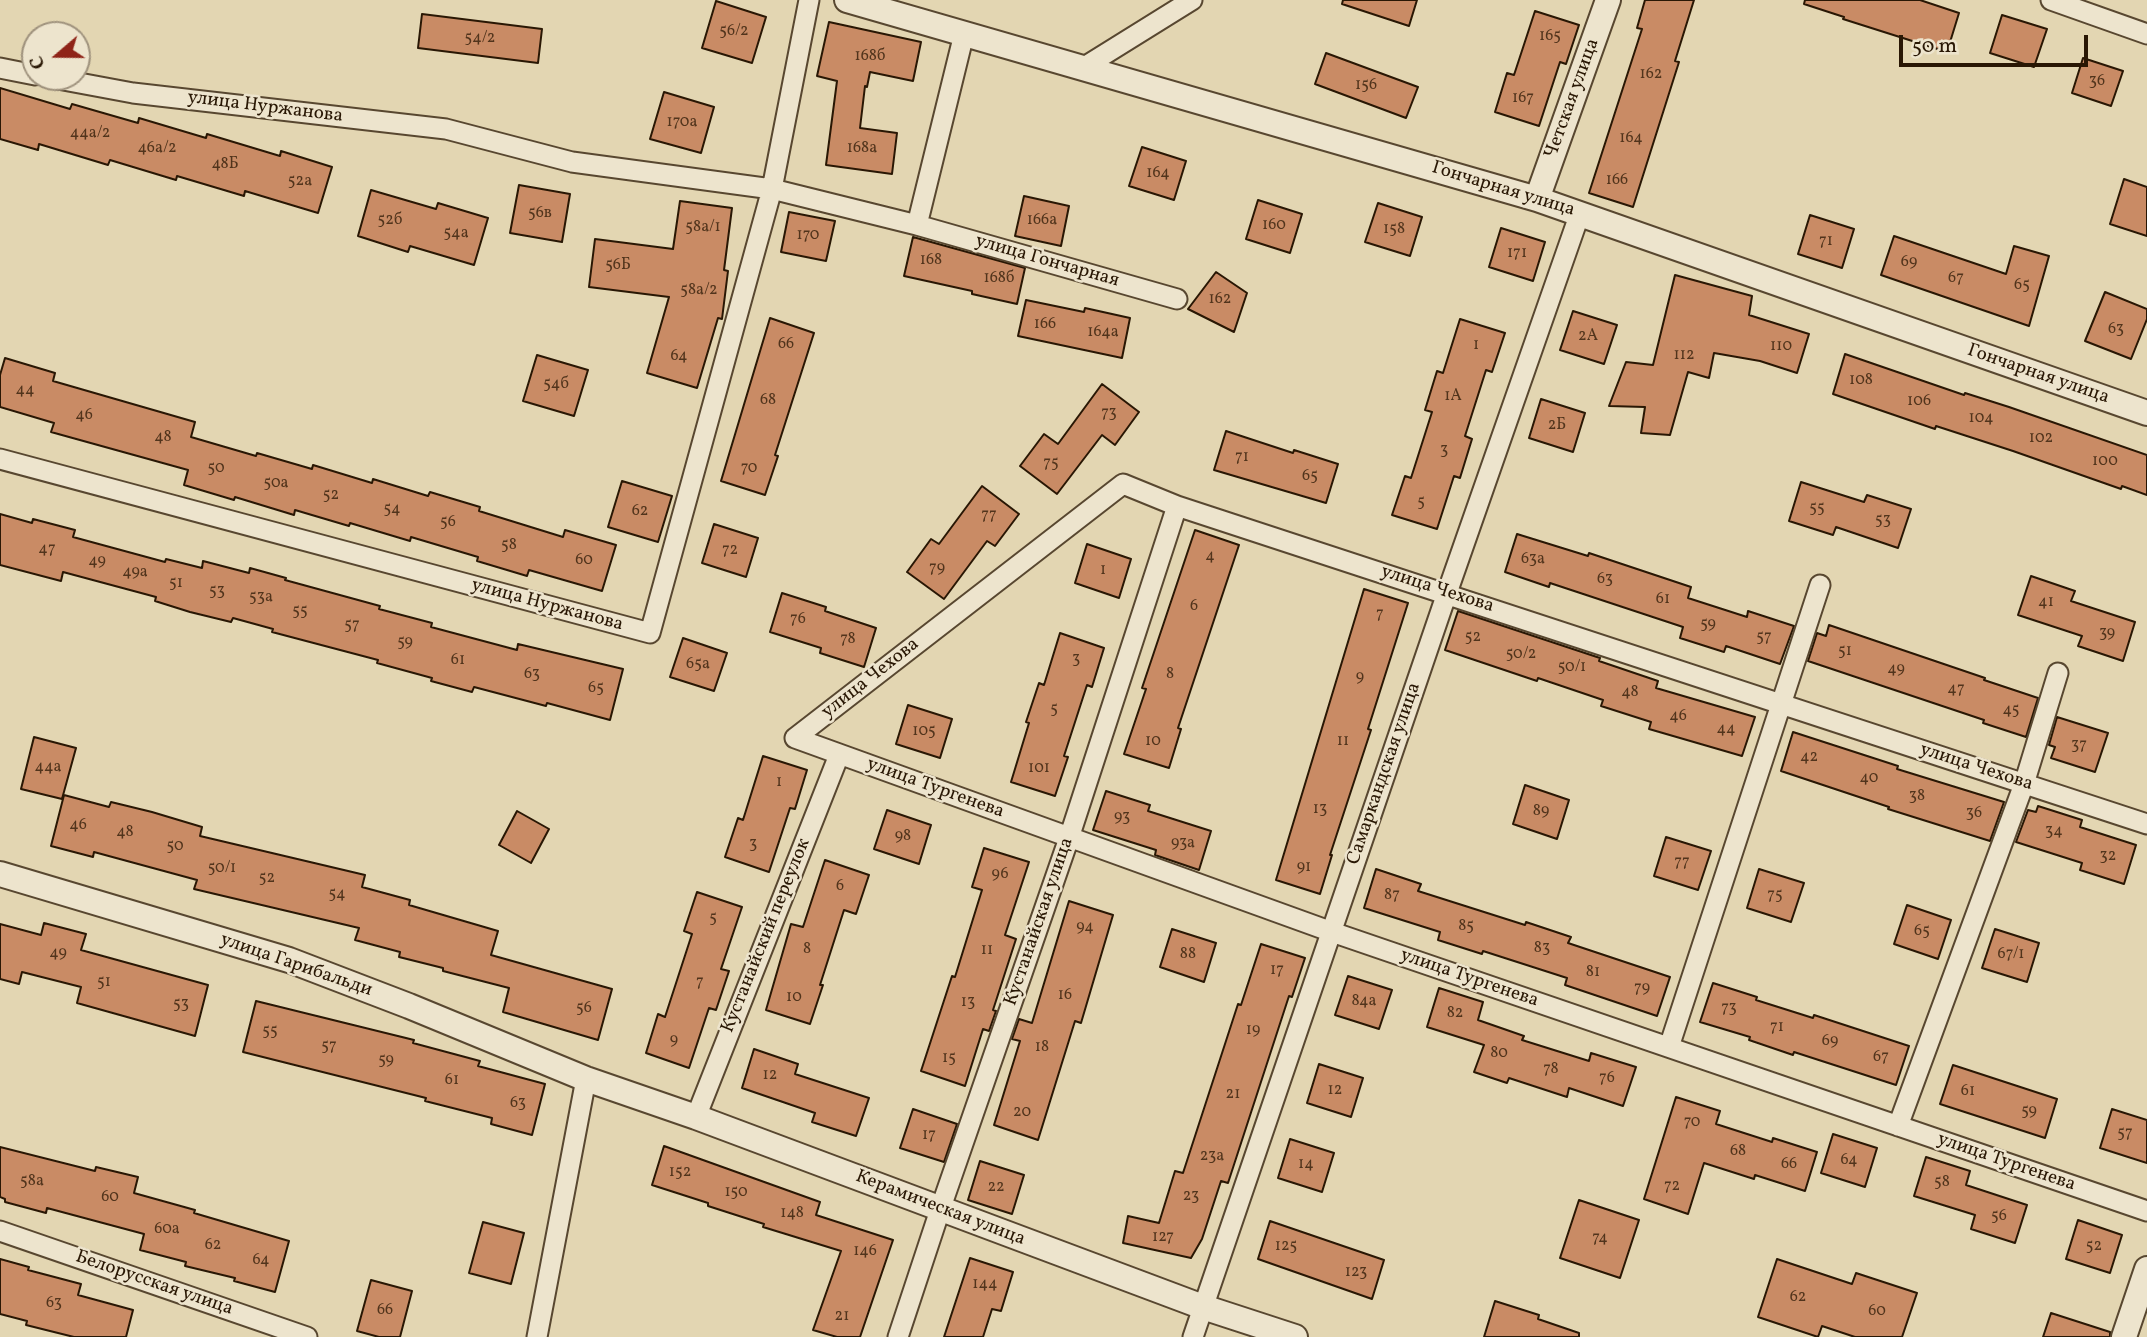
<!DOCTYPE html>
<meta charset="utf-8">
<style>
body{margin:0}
#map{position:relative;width:2147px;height:1337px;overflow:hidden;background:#e3d6b2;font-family:Vollkorn,serif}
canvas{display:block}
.north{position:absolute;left:21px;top:21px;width:70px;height:70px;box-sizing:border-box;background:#ede4cd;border:2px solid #9f927d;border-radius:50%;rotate:250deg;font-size:19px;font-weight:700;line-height:28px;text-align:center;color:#291704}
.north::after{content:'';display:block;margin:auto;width:24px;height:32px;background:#8f2418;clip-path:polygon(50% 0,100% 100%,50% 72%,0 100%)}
.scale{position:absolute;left:1899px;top:35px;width:189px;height:32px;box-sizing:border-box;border:4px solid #291704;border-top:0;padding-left:9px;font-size:21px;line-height:24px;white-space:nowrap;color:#291704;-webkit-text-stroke:5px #ede4cd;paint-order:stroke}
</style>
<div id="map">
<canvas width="2147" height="1337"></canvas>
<div class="north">С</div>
<div class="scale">50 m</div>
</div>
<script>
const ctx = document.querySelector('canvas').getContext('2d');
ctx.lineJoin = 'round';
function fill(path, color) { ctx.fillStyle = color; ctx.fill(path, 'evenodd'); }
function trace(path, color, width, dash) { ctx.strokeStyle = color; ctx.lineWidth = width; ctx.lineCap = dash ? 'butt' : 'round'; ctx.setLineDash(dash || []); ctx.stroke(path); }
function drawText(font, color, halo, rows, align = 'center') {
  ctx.font = font + ' Vollkorn,serif'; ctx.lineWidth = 5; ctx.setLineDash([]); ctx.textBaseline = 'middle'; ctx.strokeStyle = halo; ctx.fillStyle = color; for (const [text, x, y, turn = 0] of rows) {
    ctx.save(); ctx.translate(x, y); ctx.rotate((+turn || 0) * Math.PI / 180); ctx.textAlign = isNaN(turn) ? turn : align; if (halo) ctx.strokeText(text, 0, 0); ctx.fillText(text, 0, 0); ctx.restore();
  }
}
const building = new Path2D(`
 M1343 0H1417L1409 26 1342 4Z
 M1645 0H1694L1675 61 1679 62 1633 207 1589 193 1642 29 1637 28Z
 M1805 0H1920L1959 13 1947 52 1843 19 1844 17 1804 4Z
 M716 1 766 17 752 63 702 48Z
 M1535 11 1579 25 1566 64 1560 62 1539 126 1495 112 1507 73 1514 75Z
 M422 14 542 29 538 63 418 48Z
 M2002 15 2047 29 2034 67 1990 53Z
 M829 22 921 42 913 81 870 72 867 87 865 86 860 128 897 133 892 174 826 165 837 81 817 76Z
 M1326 53 1418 87 1406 118 1315 84Z
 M2083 58 2123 71 2111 106 2072 93Z
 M0 88 70 109 72 104 138 123 139 118 206 138 207 134 280 156 281 151 332 167 318 213 245 191 244 196 177 176 176 180 110 160 108 165 39 144 38 150 0 139Z
 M664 92 714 107 701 153 650 139Z
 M1142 147 1186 161 1174 200 1129 186Z
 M2124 179 2147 187V236L2110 224Z
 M519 185 570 194 562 242 510 233Z
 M371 190 436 209 438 203 488 218 474 265 410 246 408 252 358 236Z
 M1024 196 1069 206 1061 246 1015 236Z
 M1258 200 1302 214 1290 253 1246 239Z
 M680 201 732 208 724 270 728 271 722 319 718 318 697 388 647 373 669 297 589 287 595 239 673 249Z
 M1378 203 1422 217 1410 256 1365 242Z
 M789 212 835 221 826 261 781 252Z
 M1810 215 1854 229 1842 268 1798 254Z
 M1501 228 1545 242 1533 281 1489 267Z
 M1894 236 2006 274 2014 246 2049 256 2029 326 1881 275Z
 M913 237 1025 268 1017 304 972 294V291L904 276Z
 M1216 272 1247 293 1234 332 1188 309Z
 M1675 275 1752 296 1749 315 1809 334 1797 373 1760 361 1714 353 1709 378 1688 372 1670 435 1641 433 1645 407 1609 406 1626 362 1653 365Z
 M2105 292 2147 309V319L2131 359 2085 341Z
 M1026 300 1084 312 1085 308 1130 318 1122 358 1018 336Z
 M1573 311 1617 325 1604 364 1560 350Z
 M770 318 814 333 775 455 778 456 765 495 721 481Z
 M1460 319 1505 333 1492 372 1486 370 1465 436 1472 439 1460 478 1454 476 1437 529 1392 515 1405 476 1411 478 1432 412 1425 410 1437 371 1443 373Z
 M1845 354 1964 395 1965 393 2009 407 2147 455V495L2122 486 2121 489 2013 451 1936 426 1935 429 1833 394Z
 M537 355 588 370 574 416 523 401Z
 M5 358 55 373 53 381 195 422 191 437 256 456 257 453 312 469 313 465 372 483 373 479 428 496 430 492 480 507 479 511 563 537 565 530 616 545 602 591 529 570 527 576 477 561 478 557 411 537 410 541 350 523 349 526 295 510 294 515 235 497 234 500 184 485 188 470 51 432 54 423 0 407V375Z
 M1102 384 1139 412 1115 445 1102 435 1057 494 1020 466 1044 434 1058 444Z
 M1541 399 1585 413 1573 452 1529 438Z
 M1226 431 1293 453 1294 450 1338 464 1326 503 1214 470Z
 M622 481 672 496 658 542 608 527Z
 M1801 482 1864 502 1867 495 1911 509 1898 548 1836 527 1833 535 1789 521Z
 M982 486 1019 514 995 546 987 541 944 599 907 572 931 539 939 544Z
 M0 514 32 523 33 519 75 530 73 537 165 562 166 559 202 568 203 561 249 573 250 568 286 578 285 580 380 606 379 609 432 623 431 627 517 650 518 644 623 669 610 720 547 703 546 706 474 687 472 692 431 681 432 678 377 663 378 660 272 632 273 629 233 618 231 622 190 612 155 601 156 597 63 572 61 581 0 565Z
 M714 524 758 538 746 577 702 563Z
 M1195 530 1239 545 1178 728 1181 729 1169 768 1124 754 1146 689 1142 688Z
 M1517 534 1588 556 1589 553 1691 587 1688 598 1747 617 1748 611 1794 626 1780 664 1726 646 1724 652 1680 638 1683 627 1550 583 1549 587 1505 572Z
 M1087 544 1131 559 1119 598 1075 583Z
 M2031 576 2075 591 2071 601 2135 622 2123 661 2078 646 2082 636 2018 615Z
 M1364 589 1408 603 1368 729 1371 730 1330 855H1332L1320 894 1276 880Z
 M782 593 826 607 825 611 876 628 864 667 820 653 821 648 770 632Z
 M1458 611 1600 658 1599 661 1658 681 1656 688 1755 717 1742 756 1649 729 1651 722 1601 706 1603 700 1538 678 1537 681 1445 650Z
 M1829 625 1985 678 1984 680 2038 698 2026 737 1983 723 1984 720 1808 661 1817 633 1826 636Z
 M1060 633 1104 648 1092 687 1087 685 1064 756 1068 757 1055 796 1011 782 1029 723 1026 722 1039 683 1044 685Z
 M683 638 727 653 714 691 670 677Z
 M908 705 952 719 940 758 896 744Z
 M2057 717 2108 733 2095 772 2051 758 2055 747 2049 745Z
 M1793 732 1898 766 1897 769 2004 802 1990 841 1888 809 1889 807 1781 771Z
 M34 737 76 748 62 799 21 789Z
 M763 756 807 770 795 809 790 808 769 872 725 857 738 818 743 820Z
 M1525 785 1569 800 1557 839 1513 824Z
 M1106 791 1150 805 1148 811 1211 831 1199 870 1155 855 1156 850 1093 830Z
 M64 795 109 807 111 802 152 812 202 827 200 836 365 875 362 887 410 900 409 905 498 931 491 955 612 989 598 1040 503 1012 509 988 443 971V968L399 957 400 952 355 940 359 928 194 889 197 880 94 852 93 857 51 846Z
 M2038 806 2082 820 2080 827 2136 845 2124 884 2080 870 2082 863 2016 842 2028 810 2036 812Z
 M887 810 931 825 919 864 874 849Z
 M517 811 549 829 531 863 499 845Z
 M1666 837 1711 851 1698 890 1654 876Z
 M984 848 1029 862 1005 935 1016 939 993 1010 996 1011 989 1031 983 1029 965 1086 921 1071 952 976 955 977 982 890 972 887Z
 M825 860 869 875 856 914 844 910 820 985H823L810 1024 766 1010 791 924 803 927Z
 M1376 869 1421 884 1418 891 1525 925 1526 922 1571 937 1568 943 1670 977 1657 1016 1565 985 1567 978 1483 951 1482 954 1438 940 1440 932 1364 908Z
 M1759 869 1804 883 1791 922 1747 908Z
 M697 892 742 907 721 969 729 971 716 1010 709 1008 689 1068 646 1053 658 1014 665 1017 692 934 684 931Z
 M1069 901 1113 915 1081 1023 1075 1021 1038 1140 994 1125 1020 1041 1012 1039 1019 1019 1032 1023Z
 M1907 905 1951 920 1938 959 1894 944Z
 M44 923 86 934 81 950 208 985 195 1036 77 1003 81 987 22 972 19 984 0 979V924L41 935Z
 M1172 929 1216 943 1204 982 1160 967Z
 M1995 929 2039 943 2027 982 1982 968Z
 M1261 944 1305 958 1292 997 1289 996 1228 1183 1221 1181 1202 1239 1191 1258 1123 1243 1128 1216 1159 1223 1175 1171 1183 1173 1238 1004 1241 1005Z
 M1348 976 1392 990 1379 1029 1335 1015Z
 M1713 983 1757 997 1756 1000 1813 1018 1814 1015 1909 1046 1896 1085 1794 1052 1793 1055 1749 1040 1750 1037 1700 1022Z
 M1439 988 1483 1002 1478 1020 1524 1036 1522 1040 1589 1061 1591 1053 1636 1067 1623 1106 1569 1088 1567 1097 1509 1078 1507 1083 1474 1072 1484 1045 1427 1027Z
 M256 1001 414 1040 413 1043 480 1061 478 1066 545 1084 532 1135 491 1124 492 1118 425 1101 426 1098 243 1052Z
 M754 1049 798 1064 795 1074 869 1098 856 1136 812 1122 815 1113 742 1088Z
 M1319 1064 1363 1078 1351 1117 1307 1103Z
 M1953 1065 2057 1099 2045 1138 1940 1104Z
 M1676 1097 1720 1111 1716 1124 1772 1142 1773 1138 1817 1152 1805 1191 1755 1175 1754 1179 1704 1163 1688 1214 1644 1199Z
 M913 1109 957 1124 944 1162 900 1148Z
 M2112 1109 2147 1120V1163L2100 1148Z
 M1833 1134 1877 1148 1865 1187 1821 1173Z
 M1290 1139 1334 1153 1322 1192 1278 1178Z
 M664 1146 820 1202 816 1215 893 1240 860 1337H837L813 1330 841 1251 763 1227 764 1224 708 1206V1203L652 1185Z
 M0 1147 95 1171 96 1167 138 1177 134 1193 195 1210 194 1213 289 1241 275 1292 234 1281 235 1278 185 1266 186 1262 140 1250 144 1234 47 1208 46 1213 5 1202V1199L0 1197Z
 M1926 1157 1970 1171 1966 1185 2027 1205 2015 1243 1971 1229 1975 1215 1914 1196Z
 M980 1161 1024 1175 1012 1214 968 1200Z
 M1579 1200 1639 1220 1620 1278 1560 1258Z
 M2078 1220 2122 1235 2110 1273 2066 1259Z
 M1270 1221 1384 1260 1372 1299 1258 1259Z
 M483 1222 524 1233 511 1284 469 1273Z
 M970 1258 1013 1272 1001 1311 992 1309 983 1337H944Z
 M0 1259 29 1267 28 1270 81 1284 78 1295 133 1310 126 1337H74L26 1325 27 1321 0 1314Z
 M1777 1259 1852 1284 1856 1273 1917 1293 1902 1337H1855L1822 1326 1818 1337 1758 1317Z
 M371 1280 412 1291 400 1337H379L357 1331Z
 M1495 1301 1539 1315 1538 1319 1579 1333V1337H1484Z
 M2051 1313 2110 1332V1337H2043Z`);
fill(building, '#c98b65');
trace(building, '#291704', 2);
const minor = new Path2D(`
 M2051 0 2147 34
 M0 68 35 75
 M1081 69 1192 0
 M47 77 133 93 446 129 572 162 772 189 917 225 1177 299
 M917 225 964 34
 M0 459 650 633 772 189 809 0
 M795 738 1123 484 1177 506 2147 824
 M795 738 1332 932 2147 1211
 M1669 1047 1820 585
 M696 1117 839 755
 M1898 1126 2024 784 2058 673
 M0 1231 307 1337
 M537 1337 586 1079
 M898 1337 940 1210 1069 838 1177 506
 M1193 1337 1447 593 1580 213`);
const tertiary = new Path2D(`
 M847 0 1537 199 2147 413
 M1537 199 1608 0
 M0 874 289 960 409 1006 586 1079 696 1117 1203 1307 1295 1337
 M2124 1337 2147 1269`);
trace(minor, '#584730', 23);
trace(tertiary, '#584730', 28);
trace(minor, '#ede4cd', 19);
trace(tertiary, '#ede4cd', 24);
drawText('16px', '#51341c', null, [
 ["56/2",734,32],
 ["165",1550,37],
 ["54/2",480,39],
 ["168б",870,57],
 ["162",1651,75],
 ["36",2097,82],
 ["156",1366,86],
 ["167",1523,99],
 ["170а",682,123],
 ["44а/2",90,134],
 ["164",1631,139],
 ["46а/2",157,149],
 ["168а",862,149],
 ["48Б",225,165],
 ["164",1158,174],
 ["166",1617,181],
 ["52а",300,182],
 ["56в",540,214],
 ["52б",390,221],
 ["166а",1042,221],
 ["160",1274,226],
 ["58а/1",703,228],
 ["158",1394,230],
 ["54а",456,234],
 ["170",808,236],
 ["71",1826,242],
 ["171",1517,254],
 ["168",931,261],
 ["69",1909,263],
 ["56Б",618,266],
 ["168б",999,279],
 ["67",1956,279],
 ["65",2022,286],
 ["58а/2",699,291],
 ["162",1220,300],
 ["166",1045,325],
 ["63",2116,330],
 ["164а",1103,333],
 ["2А",1588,337],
 ["66",786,345],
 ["1",1476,346],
 ["110",1781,347],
 ["112",1684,356],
 ["64",679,357],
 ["108",1861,381],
 ["54б",556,385],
 ["44",25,391],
 ["1А",1453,397],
 ["68",768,401],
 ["106",1919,402],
 ["73",1109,414],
 ["46",84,416],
 ["104",1981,419],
 ["2Б",1557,426],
 ["48",163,438],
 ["102",2041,439],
 ["3",1444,451],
 ["71",1242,458],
 ["100",2105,462],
 ["75",1051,464],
 ["50",216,469],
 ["70",749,469],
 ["65",1310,477],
 ["50а",276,484],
 ["52",331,496],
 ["5",1421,503],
 ["55",1817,509],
 ["54",392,510],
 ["62",640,512],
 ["77",989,516],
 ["53",1883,521],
 ["56",448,523],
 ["58",509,546],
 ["47",47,550],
 ["72",730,551],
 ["4",1210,557],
 ["63а",1533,560],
 ["60",584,561],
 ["49",97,562],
 ["79",937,569],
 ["1",1103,571],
 ["49а",135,573],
 ["63",1605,580],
 ["51",176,584],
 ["53",217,592],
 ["53а",261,598],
 ["61",1663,600],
 ["41",2046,603],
 ["6",1194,607],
 ["55",300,612],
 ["7",1380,615],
 ["76",798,620],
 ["59",1708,625],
 ["57",352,626],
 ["39",2107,634],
 ["52",1473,638],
 ["57",1764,638],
 ["78",848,640],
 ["59",405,643],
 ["51",1845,652],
 ["50/2",1521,655],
 ["3",1076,660],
 ["61",458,661],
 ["65а",698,665],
 ["50/1",1572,668],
 ["49",1896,670],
 ["63",532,675],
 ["8",1170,675],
 ["9",1360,678],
 ["65",596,689],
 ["47",1956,690],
 ["48",1630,693],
 ["5",1054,710],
 ["45",2011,711],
 ["46",1678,717],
 ["44",1726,730],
 ["105",924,732],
 ["10",1153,742],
 ["11",1343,742],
 ["37",2079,746],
 ["42",1809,758],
 ["44а",48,768],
 ["101",1039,769],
 ["40",1869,779],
 ["1",779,783],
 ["38",1917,797],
 ["13",1320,810],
 ["89",1541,812],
 ["36",1974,814],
 ["93",1122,818],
 ["46",78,826],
 ["34",2054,832],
 ["48",125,833],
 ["98",903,837],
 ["93а",1183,844],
 ["3",753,845],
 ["50",175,847],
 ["32",2108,857],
 ["77",1682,863],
 ["91",1304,868],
 ["50/1",222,869],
 ["96",1000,875],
 ["52",267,879],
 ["6",840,887],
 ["54",337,895],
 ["87",1392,896],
 ["75",1775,896],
 ["5",713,919],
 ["85",1466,927],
 ["94",1085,928],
 ["65",1922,932],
 ["83",1542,949],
 ["8",807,950],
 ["11",987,951],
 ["49",58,954],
 ["88",1188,955],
 ["67/1",2011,955],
 ["17",1277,971],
 ["81",1593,973],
 ["51",104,983],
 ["7",700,983],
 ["79",1642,989],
 ["16",1065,996],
 ["10",794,998],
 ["84а",1364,1002],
 ["13",968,1003],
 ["53",181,1005],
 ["56",584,1009],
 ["73",1729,1009],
 ["82",1455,1014],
 ["71",1777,1028],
 ["19",1253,1031],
 ["55",270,1032],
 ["9",674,1041],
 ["69",1830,1042],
 ["57",329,1047],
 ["18",1042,1048],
 ["80",1499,1054],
 ["67",1881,1058],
 ["15",949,1059],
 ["59",386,1061],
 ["78",1551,1070],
 ["12",770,1076],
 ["76",1607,1079],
 ["61",452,1081],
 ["12",1335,1091],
 ["61",1968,1092],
 ["21",1233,1095],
 ["63",518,1104],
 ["59",2029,1112],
 ["20",1022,1113],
 ["70",1692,1123],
 ["57",2125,1134],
 ["17",929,1136],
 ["68",1738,1152],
 ["23а",1212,1157],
 ["64",1849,1161],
 ["14",1306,1165],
 ["66",1789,1165],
 ["152",680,1173],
 ["58а",32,1182],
 ["58",1942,1183],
 ["72",1672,1187],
 ["22",996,1188],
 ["150",736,1193],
 ["23",1191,1197],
 ["60",110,1198],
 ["148",792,1214],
 ["56",1999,1217],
 ["60а",167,1230],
 ["127",1163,1238],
 ["74",1600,1239],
 ["62",213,1246],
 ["125",1286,1247],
 ["52",2094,1247],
 ["146",865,1252],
 ["64",261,1261],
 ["123",1356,1273],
 ["144",985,1285],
 ["62",1798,1298],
 ["63",54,1304],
 ["66",385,1311],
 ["60",1877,1312],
 ["21",842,1317]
]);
drawText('19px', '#291704', '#ede4cd', [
 ["Четская улица",1573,99,-70],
 ["улица Нуржанова",265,108,7],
 ["Гончарная улица",1503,190,17],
 ["улица Гончарная",1047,262,16],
 ["Гончарная улица",2038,375,19],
 ["улица Чехова",1437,590,18],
 ["улица Нуржанова",547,606,15],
 ["улица Чехова",871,679,-38],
 ["улица Чехова",1976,768,18],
 ["Самаркандская улица",1385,774,-71],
 ["улица Тургенева",935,789,20],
 ["Кустанайская улица",1040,922,-71],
 ["Кустанайский переулок",767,936,-68],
 ["улица Гарибальди",296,966,19],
 ["улица Тургенева",1469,979,19],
 ["улица Тургенева",2006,1163,19],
 ["Керамическая улица",940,1209,21],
 ["Белорусская улица",154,1284,19]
]);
</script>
